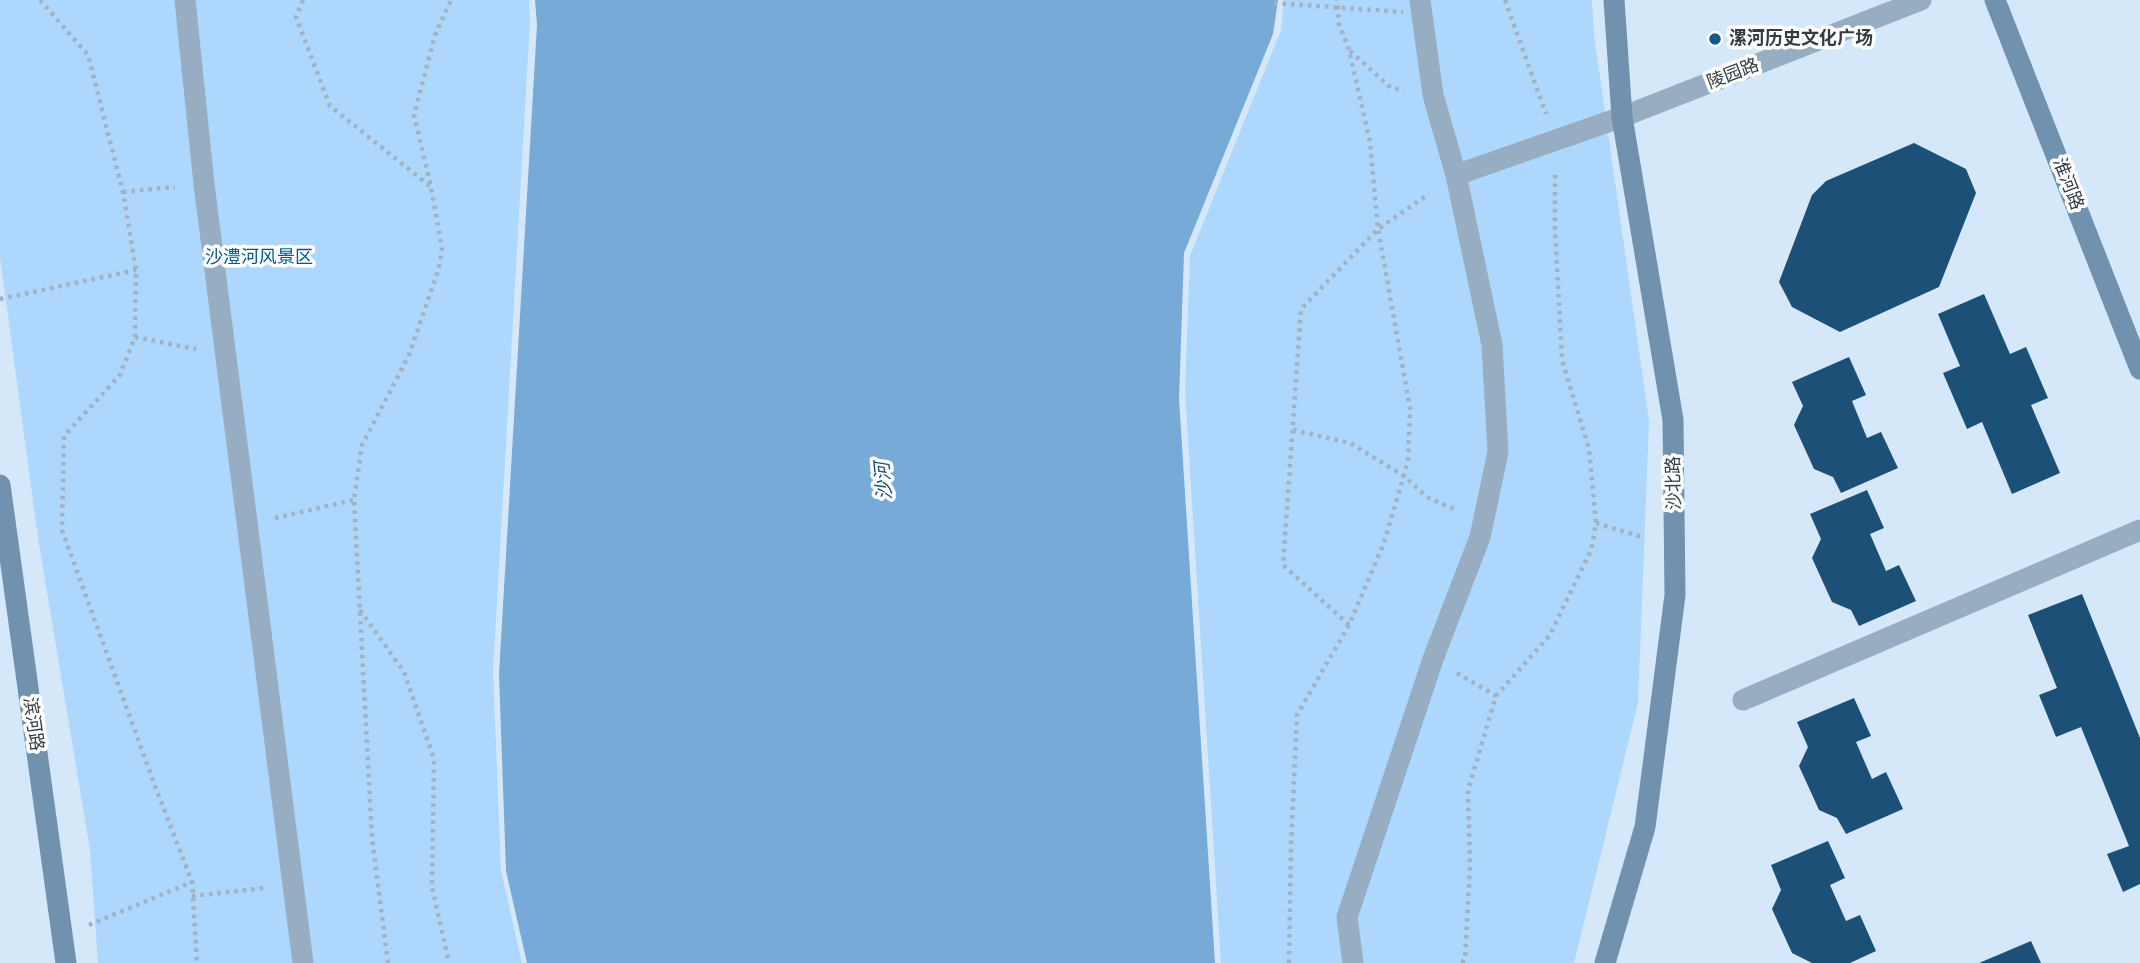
<!DOCTYPE html>
<meta charset="utf-8">
<style>
body{margin:0}
canvas{display:block;background:#d4e8fa}
</style>
<canvas width="2140" height="963"></canvas>
<script>
const ctx = document.querySelector('canvas').getContext('2d');
ctx.lineJoin = 'round';
function fill(path, color) { ctx.fillStyle = color; ctx.fill(path, 'evenodd'); }
function trace(path, color, width, dash) { ctx.strokeStyle = color; ctx.lineWidth = width; ctx.lineCap = dash ? 'butt' : 'round'; ctx.setLineDash(dash || []); ctx.stroke(path); }
function drawText(font, color, halo, rows, align = 'center') {
  ctx.font = font + ' Raleway,"Noto Sans SC",sans-serif'; ctx.lineWidth = 7; ctx.setLineDash([]); ctx.textBaseline = 'middle'; ctx.strokeStyle = halo; ctx.fillStyle = color; for (const [text, x, y, turn = 0] of rows) {
    ctx.save(); ctx.translate(x, y); ctx.rotate((+turn || 0) * Math.PI / 180); ctx.textAlign = isNaN(turn) ? turn : align; if (halo) ctx.strokeText(text, 0, 0); ctx.fillText(text, 0, 0); ctx.restore();
  }
}
fill(new Path2D(`
 M0 0H529L530 20 493 672 501 871 522 963H98L90 850 38 538 0 257Z
 M1284 0H1592L1594 35 1649 421 1638 703 1574 963H1221L1185 391 1190 256 1281 30Z`), '#add7fc');
fill(new Path2D(`
 M535 0H1278L1273 34 1184 253 1179 399 1215 963H527L506 871 499 674 537 25Z`), '#77aad7');
fill(new Path2D(`
 M1914 143 1966 169 1976 193 1939 287 1840 332 1792 307 1779 282 1812 195 1826 181Z
 M1984 294 2010 354 2026 347 2048 398 2031 405 2060 473 2012 494 1982 422 1967 429 1943 373 1960 366 1938 314Z
 M1849 357 1866 395 1852 401 1867 438 1881 432 1898 468 1841 493 1833 477 1814 469 1794 425 1803 406 1792 382Z
 M1867 490 1884 528 1870 534 1886 571 1899 565 1916 601 1859 626 1851 610 1832 602 1812 558 1821 539 1810 514Z
 M2082 594 2140 738V884L2123 892 2107 854 2129 846 2081 727 2056 737 2039 695 2057 688 2028 615Z
 M1854 698 1871 736 1856 742 1872 779 1886 772 1903 809 1846 834 1837 818 1819 810 1799 766 1808 747 1797 722Z
 M1828 841 1845 878 1830 885 1846 921 1860 915 1876 951 1850 963H1812L1792 953 1772 909 1781 890 1771 865Z
 M2031 941 2041 963H1979Z`), '#1d5077');
trace(new Path2D(`
 M40 0 88 55 123 192 136 270 135 337 120 375 64 436 62 530 155 786 192 882 197 963
 M303 0 296 17 330 106 431 187
 M1505 0 1546 114
 M1350 51 1391 88 1404 90
 M123 192 175 187
 M0 299 136 270
 M135 337 196 349
 M1293 430 1350 443 1404 476 1427 497 1456 510
 M275 518 354 500
 M1596 523 1645 538
 M360 610 404 672 434 759 432 887 449 963
 M1349 625 1283 565 1301 309 1378 229 1429 194
 M1457 673 1496 696
 M192 896 265 888
 M89 925 192 882
 M388 963 372 838 354 500 362 445 409 355 439 268 442 248 431 187 414 115 435 35 451 0
 M1289 963 1291 845 1297 715 1349 625 1384 543 1408 461 1410 408 1378 229 1370 142 1349 50 1339 24 1337 0
 M1462 963 1465 959 1470 866 1468 790 1496 696 1550 635 1591 550 1596 523 1589 449 1562 360 1555 230V171`), '#a2b2c1', 4.5, [3.5, 5]);
trace(new Path2D(`
 M185 0 204 184 303 963
 M1456 175 1622 117 1921 0
 M1743 700 2140 530
 M1353 963 1347 917 1433 659 1480 537 1498 452 1492 345 1456 175 1433 95 1420 0`), '#97adc1', 21);
trace(new Path2D(`
 M1995 0 2140 369
 M0 485 66 963
 M1605 963 1645 827 1675 595 1673 420 1622 117 1614 0`), '#7092af', 21);
trace(new Path2D(`
 M1274 3 1403 12`), '#a2b2c1', 4.5, [3.5, 5]);
for (const [x, y, r, color] of [
 [1715,39,7,"#115b8f"]
]) { const dot = new Path2D(); dot.arc(x, y, r, 0, 2 * Math.PI); ctx.fillStyle = color; ctx.fill(dot); trace(dot, '#fff', 2.5); }
drawText('bold 18px', '#343b43', '#fff', [
 ["漯河历史文化广场",1729,39]
], 'left');
drawText('18px', '#343b43', '#fff', [
 ["陵园路",1733,74,-21],
 ["淮河路",2068,184,69],
 ["沙北路",1674,483,-91],
 ["滨河路",33,724,82]
]);
drawText('18px', '#005890', '#fff', [
 ["沙澧河风景区",259,258]
]);
drawText('italic 19px', '#124d78', '#fff', [
 ["沙河",884,481,-95]
]);
</script>
